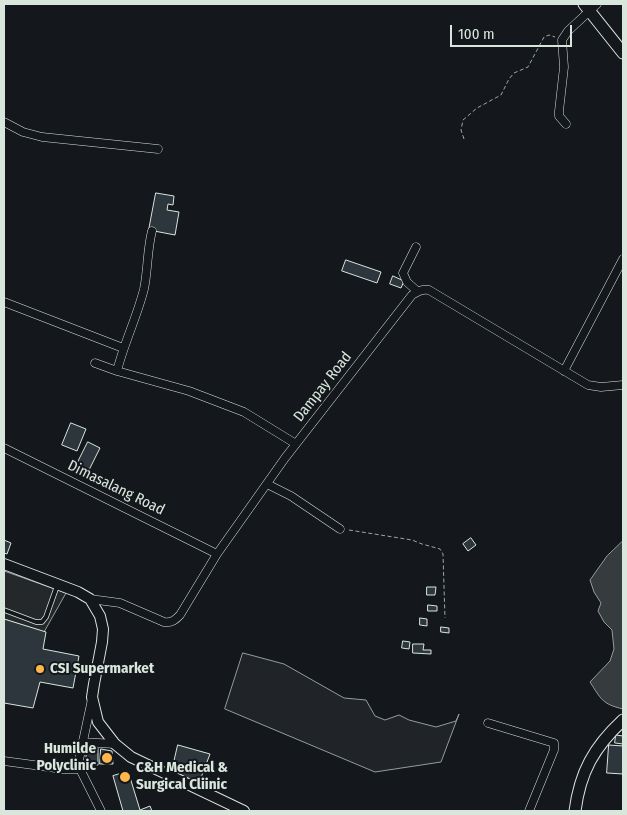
<!DOCTYPE html>
<style>
body{margin:0}
#map{position:relative;width:627px;height:815px;overflow:hidden;background:#14181c;font-family:"Fira Sans Condensed",sans-serif}
canvas{display:block}
.frame{position:absolute;inset:0;border:5px solid #d8e6dc;pointer-events:none}
.scale{position:absolute;left:450px;top:25px;width:122px;height:22px;box-sizing:border-box;border:2px solid #d8e6dc;border-top:0;padding-left:6px;font-size:15px;line-height:18px;white-space:nowrap;color:#d8e6dc;-webkit-text-stroke:4px #14181c;paint-order:stroke}
</style>
<div id="map">
<canvas width="627" height="815"></canvas>
<div class="frame"></div>
<div class="scale">100 m</div>
</div>
<script>
const ctx = document.querySelector('canvas').getContext('2d');
ctx.lineJoin = 'round';
function fill(path, color) { ctx.fillStyle = color; ctx.fill(path, 'evenodd'); }
function trace(path, color, width, dash) { ctx.strokeStyle = color; ctx.lineWidth = width; ctx.lineCap = dash ? 'butt' : 'round'; ctx.setLineDash(dash || []); ctx.stroke(path); }
function drawText(font, color, halo, rows, align = 'center') {
  ctx.font = font + ' "Fira Sans Condensed",sans-serif'; ctx.lineWidth = 4; ctx.setLineDash([]); ctx.textBaseline = 'middle'; ctx.strokeStyle = halo; ctx.fillStyle = color; for (const [text, x, y, turn = 0] of rows) {
    ctx.save(); ctx.translate(x, y); ctx.rotate((+turn || 0) * Math.PI / 180); ctx.textAlign = isNaN(turn) ? turn : align; if (halo) ctx.strokeText(text, 0, 0); ctx.fillText(text, 0, 0); ctx.restore();
  }
}
const green = new Path2D(`
 M243 653 284 664 344 698 366 700 375 716 385 720 399 715 409 720 436 727 456 721 459 714 441 762 375 772 225 709Z`);
fill(green, '#202428');
trace(green, '#939e99', 1);
const parking = new Path2D(`
 M4 571 66 593 44 632 4 619Z`);
fill(parking, '#24282b');
trace(parking, '#939e99', 1);
const water = new Path2D(`
 M623 541V709C602 704 601 699 590 682L610 661 614 649 612 630 604 622 598 611 601 603 594 592 590 580 607 556Z`);
fill(water, '#363b3e');
trace(water, '#939e99', 1);
const building = new Path2D(`
 M156 193 174 196 173 205 168 204 167 210 179 212 175 235 149 230Z
 M346 260 381 272 377 283 342 271Z
 M393 276 404 281 401 288 390 284Z
 M71 423 86 429 77 451 62 445Z
 M88 442 100 448 87 474 75 468Z
 M471 538 476 545 468 551 463 544Z
 M4 540 11 543 7 554 4 553Z
 M427 587H436L435 595H427Z
 M428 605 437 606V611H428Z
 M420 618 427 619V626L420 625Z
 M4 619 46 632 43 649 79 656 73 688 40 682 33 708 4 703Z
 M441 627 449 628V633L441 632Z
 M403 641 410 642 409 649 402 648Z
 M413 644H424L423 650H431V654L413 653Z
 M616 735 623 736V744L615 743Z
 M178 745 210 754 199 783 172 771Z
 M609 745 623 746V774L607 773Z
 M87 747 98 748V765L86 764Z
 M101 749 112 751 113 764H100Z
 M120 774 121 777 129 774 140 810 150 806 152 811H123L113 776Z`);
fill(building, '#2c363c');
trace(building, '#d8e6dc', 1);
const lane = new Path2D(`
 M4 610 36 622H42L46 617 57 586`);
const street = new Path2D(`
 M4 122 23 132 42 137 158 149
 M566 124 559 116V111L564 67 562 40 568 31 597 4
 M152 231C147 250 148 270 144 289 137 317 124 343 117 371L189 391 244 412 296 444
 M416 247 403 273 407 282 417 291
 M4 302 123 348
 M95 363 117 371
 M564 371 623 259
 M4 448 217 554
 M267 484 291 496 340 529
 M90 599 120 603 164 622C172 623 175 620 180 615L217 554 285 458 412 295C418 291 422 289 429 290L588 385 601 387 623 385
 M92 699 79 760 80 769 101 811
 M488 723 554 743V750L529 811
 M82 742 115 744
 M4 761 63 769H80`);
const secondary = new Path2D(`
 M4 564 78 592 90 599 100 616 103 629 102 642 94 684 92 697 98 722 115 744 131 757 244 811`);
const primary = new Path2D(`
 M584 4 623 53
 M575 811C580 772 594 747 623 720`);
trace(lane, '#d8e6dc', 5.5);
trace(street, '#d8e6dc', 9);
trace(secondary, '#d8e6dc', 12);
trace(primary, '#d8e6dc', 13);
trace(new Path2D(`
 M464 139 461 130 463 120 477 108 501 95 509 79 514 73 528 67 544 37 549 35 555 37
 M349 530 412 540 422 544 440 549 443 554 445 618`), '#9da8a2', 1, [4, 2.5]);
trace(lane, '#14181c', 4);
trace(street, '#14181c', 8);
trace(secondary, '#14181c', 10);
trace(primary, '#14181c', 11);
for (const [x, y, r, color] of [
 [40,669,5,"#ffb74d"],
 [107,758,6,"#ffb74d"],
 [125,777,6,"#ffb74d"]
]) { const dot = new Path2D(); dot.arc(x, y, r, 0, 2 * Math.PI); ctx.fillStyle = color; ctx.fill(dot); trace(dot, '#14181c', 2); }
drawText('15px', '#d8e6dc', '#14181c', [
 ["Dampay Road",323,387,-52],
 ["Dimasalang Road",116,488,26]
]);
drawText('bold 15px', '#d8e6dc', '#14181c', [
 ["CSI Supermarket",50,669],
 ["Humilde",96,749,"right"],
 ["Polyclinic",96,766,"right"],
 ["C&H Medical &",136,768],
 ["Surgical Cliinic",136,785]
], 'left');
</script>
